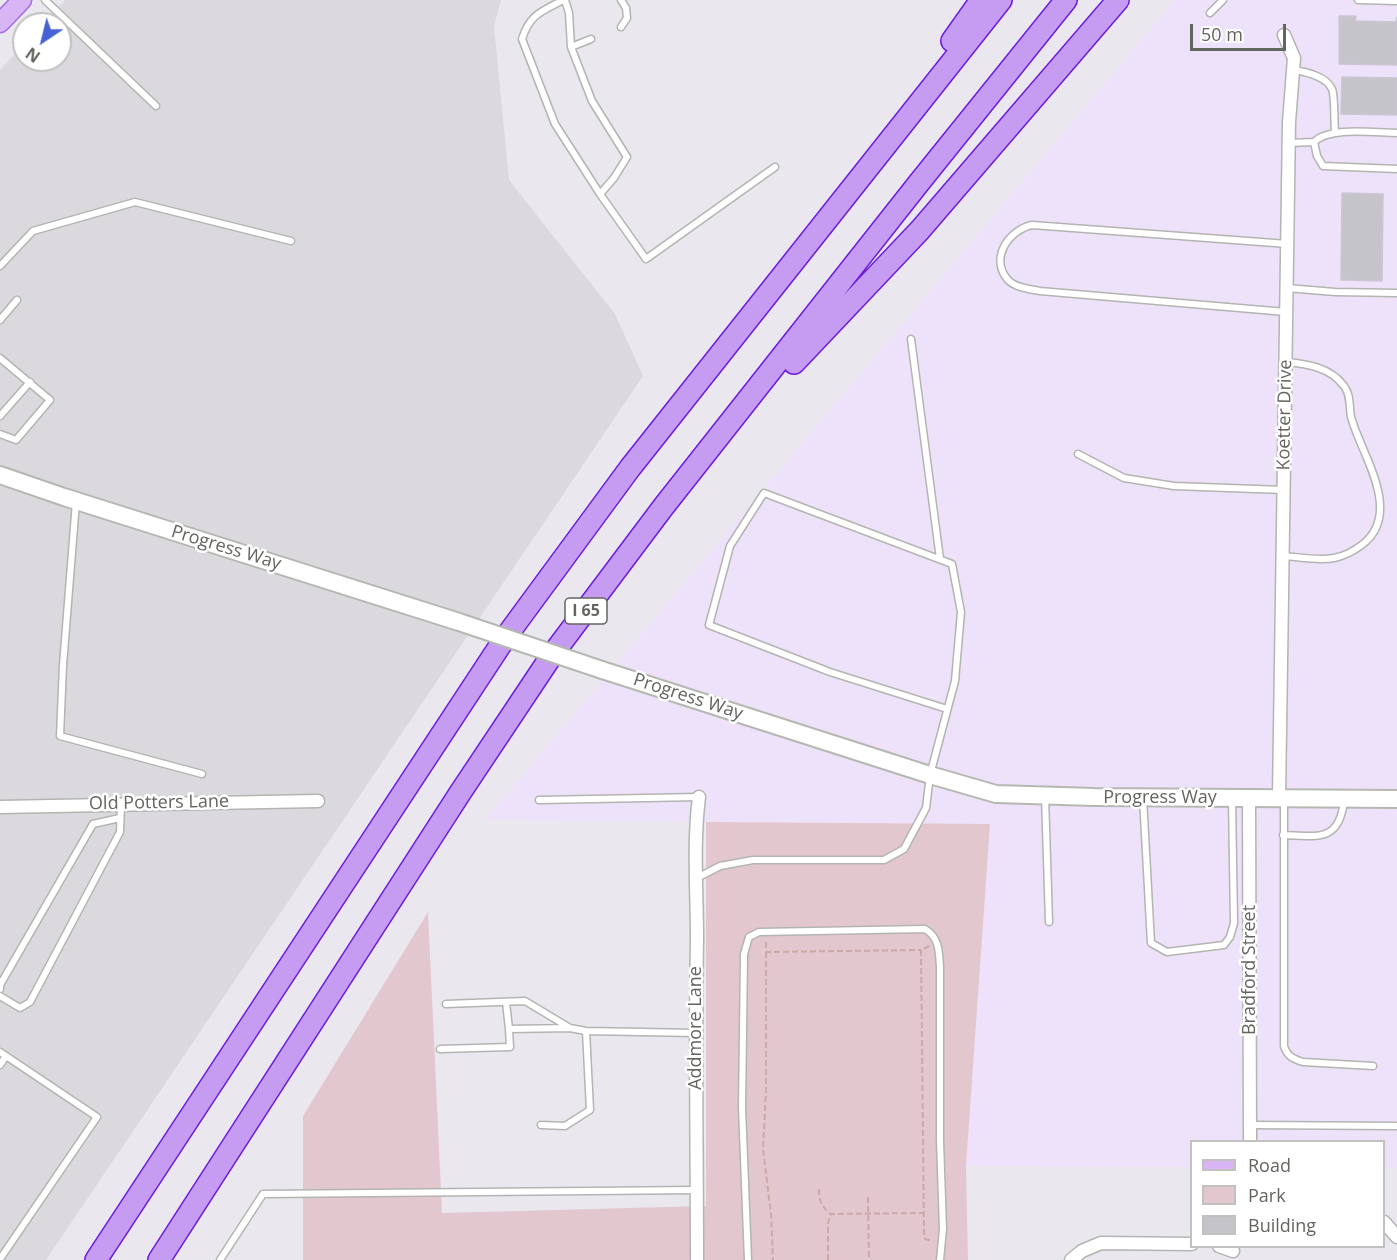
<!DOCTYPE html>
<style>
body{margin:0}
#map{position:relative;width:1397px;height:1260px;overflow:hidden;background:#ebe7ef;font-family:"Open Sans",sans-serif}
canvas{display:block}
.legend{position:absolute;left:1190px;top:1140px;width:195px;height:108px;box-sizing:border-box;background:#fff;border:2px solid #c1c1bf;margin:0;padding:8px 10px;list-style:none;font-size:18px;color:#63655f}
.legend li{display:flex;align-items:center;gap:12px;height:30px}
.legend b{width:30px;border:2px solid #c1c1bf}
.north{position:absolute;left:12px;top:12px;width:60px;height:60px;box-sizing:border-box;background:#fff;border:2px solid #c1c1bf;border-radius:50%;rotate:215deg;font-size:16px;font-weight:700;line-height:24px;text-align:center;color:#63655f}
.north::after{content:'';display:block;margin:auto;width:21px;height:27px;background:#4761d5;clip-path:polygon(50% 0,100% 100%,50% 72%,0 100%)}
.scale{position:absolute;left:1190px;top:24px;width:96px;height:27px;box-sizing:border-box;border:3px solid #63655f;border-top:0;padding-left:8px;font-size:18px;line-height:21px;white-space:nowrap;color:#63655f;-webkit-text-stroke:4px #fff;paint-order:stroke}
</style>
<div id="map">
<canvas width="1397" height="1260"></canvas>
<ul class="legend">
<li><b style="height:8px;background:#dab5f6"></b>Road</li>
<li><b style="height:16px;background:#e3c7ce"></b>Park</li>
<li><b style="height:16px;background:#c5c4ca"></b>Building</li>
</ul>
<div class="north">N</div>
<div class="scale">50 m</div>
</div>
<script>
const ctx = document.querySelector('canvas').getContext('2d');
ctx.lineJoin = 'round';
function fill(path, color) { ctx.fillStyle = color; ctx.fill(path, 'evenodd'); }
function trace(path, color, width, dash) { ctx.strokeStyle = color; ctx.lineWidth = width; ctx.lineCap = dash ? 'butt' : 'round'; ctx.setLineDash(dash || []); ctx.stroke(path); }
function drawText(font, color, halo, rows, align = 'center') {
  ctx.font = font + ' "Open Sans",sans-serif'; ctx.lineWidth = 5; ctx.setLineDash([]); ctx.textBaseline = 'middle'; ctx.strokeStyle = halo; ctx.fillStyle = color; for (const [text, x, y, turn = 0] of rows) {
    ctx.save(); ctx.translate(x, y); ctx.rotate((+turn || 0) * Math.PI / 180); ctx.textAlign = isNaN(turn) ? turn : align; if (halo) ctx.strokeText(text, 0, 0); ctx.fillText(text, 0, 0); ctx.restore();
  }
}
fill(new Path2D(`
 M1175 0H1397V1168H1384V1142H1192L1191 1167 966 1166 990 824 485 820Z`), '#eee1fa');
fill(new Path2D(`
 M65 0H501L494 26 509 180 615 314 643 376 46 1260H0V70L24 44V60H60V24H43Z`), '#dbd9de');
fill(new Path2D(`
 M706 822 990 824 966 1166 968 1260H303V1116L428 912 442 1213 706 1206Z`), '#e3c7ce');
const building = new Path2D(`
 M1339 16H1356L1355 21 1396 22 1397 17V65L1339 64Z
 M1342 77 1397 78V115L1341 114Z
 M1342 193 1383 194 1382 281 1341 280Z`);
fill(building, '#c5c4ca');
trace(building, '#cbc6d3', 1.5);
const lane = new Path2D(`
 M45 0 156 106
 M563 0C541 12 530 14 522 39L555 124 600 194 646 259 775 167
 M565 0 569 13 571 47 592 101 627 157 614 178 600 194
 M621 0 626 8 627 18 621 27
 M1358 0 1397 1
 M1210 13 1223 0
 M571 47 591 39
 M1294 70C1306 72 1326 76 1332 89 1335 95 1334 124 1335 133
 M1314 142 1317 156 1323 166 1397 169
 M1289 143 1314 142C1330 126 1375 133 1397 133
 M0 266 33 231 135 202 291 241
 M1287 288 1335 292 1397 293
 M1286 312 1040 291C1030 289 1016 288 1008 280 989 258 1009 230 1032 225L1288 244
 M0 320 17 300
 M911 339 940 559
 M0 358 50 400 16 440 0 434
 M0 416 30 382
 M1078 454 1124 478 1174 486 1283 490
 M76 502 63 665 60 736 202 774
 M1283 556C1299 557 1319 561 1334 558 1345 556 1354 551 1363 544 1397 517 1372 471 1359 439 1356 432 1353 424 1351 417 1349 406 1351 395 1344 386 1330 367 1307 364 1286 362
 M1045 796 1049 922
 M1143 798 1151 943 1167 952 1224 945 1230 937 1234 923 1232 799
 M539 800 699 797
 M1284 800V1046C1287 1056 1293 1059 1303 1062L1373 1066
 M1283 835C1317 836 1339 843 1344 801
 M697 878 720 866 753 860H884L904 849 926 808 930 775 955 681 961 612 952 564 764 493 730 546 709 625 830 672 947 709
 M0 989V985L93 824 120 818
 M0 996 20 1008 30 1002 120 832 121 805
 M506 1002 509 1029
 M446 1004 525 1001 570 1028 586 1031
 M440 1049 510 1047 509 1029 570 1028
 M0 1052 97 1117 0 1259
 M0 1065 6 1056
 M541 1125 565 1126 590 1110 586 1031 696 1033
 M1250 1125 1397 1126
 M220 1260 263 1194 697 1190
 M748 1260 742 1107 744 954 749 937 759 932 925 929C940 938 939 953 940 968V1141L943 1229 940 1260`);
const street = new Path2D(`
 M1279 797 1289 122 1294 58 1284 35
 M1249 798 1250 1142
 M0 807 318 801
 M1384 1222 1397 1237
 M1219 1246 1233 1251
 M697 1260C697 1153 695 1046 697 939 697 892 693 844 699 797
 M1071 1260 1082 1251 1101 1243 1192 1244`);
const secondary = new Path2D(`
 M0 475 64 497 459 622
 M602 670 930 775 996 794 1094 797 1397 799`);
const primary = new Path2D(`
 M0 23 22 0`);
const highway = new Path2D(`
 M952 41 981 0
 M794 363 920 230 1118 0
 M96 1260 505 638 630 468 1001 0
 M159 1260 460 793 552 655 664 506 918 184 1066 0`);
trace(lane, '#b3b5b0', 9);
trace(street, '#b3b5b0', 15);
trace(secondary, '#b5b8b1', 20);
trace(primary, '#a26ee1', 21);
trace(highway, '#6c1cda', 24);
trace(new Path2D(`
 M766 942V952L921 950
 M929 946 921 950 924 1232 925 1239 933 1241
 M766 952V1092L763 1149 771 1214 773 1260
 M819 1189C819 1200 821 1207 831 1214L924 1213
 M868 1197 869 1260
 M828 1260V1223L831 1214`), '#cca8a7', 2, [6, 3]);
trace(lane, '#fff', 6);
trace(street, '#fff', 12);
trace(secondary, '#fff', 16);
trace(primary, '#dab5f6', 18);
trace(highway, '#c59cf1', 21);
const secondaryBridge = new Path2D(`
 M459 622 602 670`);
trace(secondaryBridge, '#b5b8b1', 20, []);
trace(secondaryBridge, '#fff', 16);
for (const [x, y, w] of [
 [586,611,42]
]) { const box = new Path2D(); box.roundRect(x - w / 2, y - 13, w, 26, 4.5); ctx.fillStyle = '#fff'; ctx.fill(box); trace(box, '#63655f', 1.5); }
drawText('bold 16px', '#63655f', null, [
 ["I 65",586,611]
]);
drawText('18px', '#63655f', '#fff', [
 ["Koetter Drive",1285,415,-89],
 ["Progress Way",226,548,17],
 ["Progress Way",688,697,18],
 ["Progress Way",1160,798],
 ["Old Potters Lane",159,803,-1],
 ["Bradford Street",1250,970,-90],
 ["Addmore Lane",696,1028,-90]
]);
</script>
